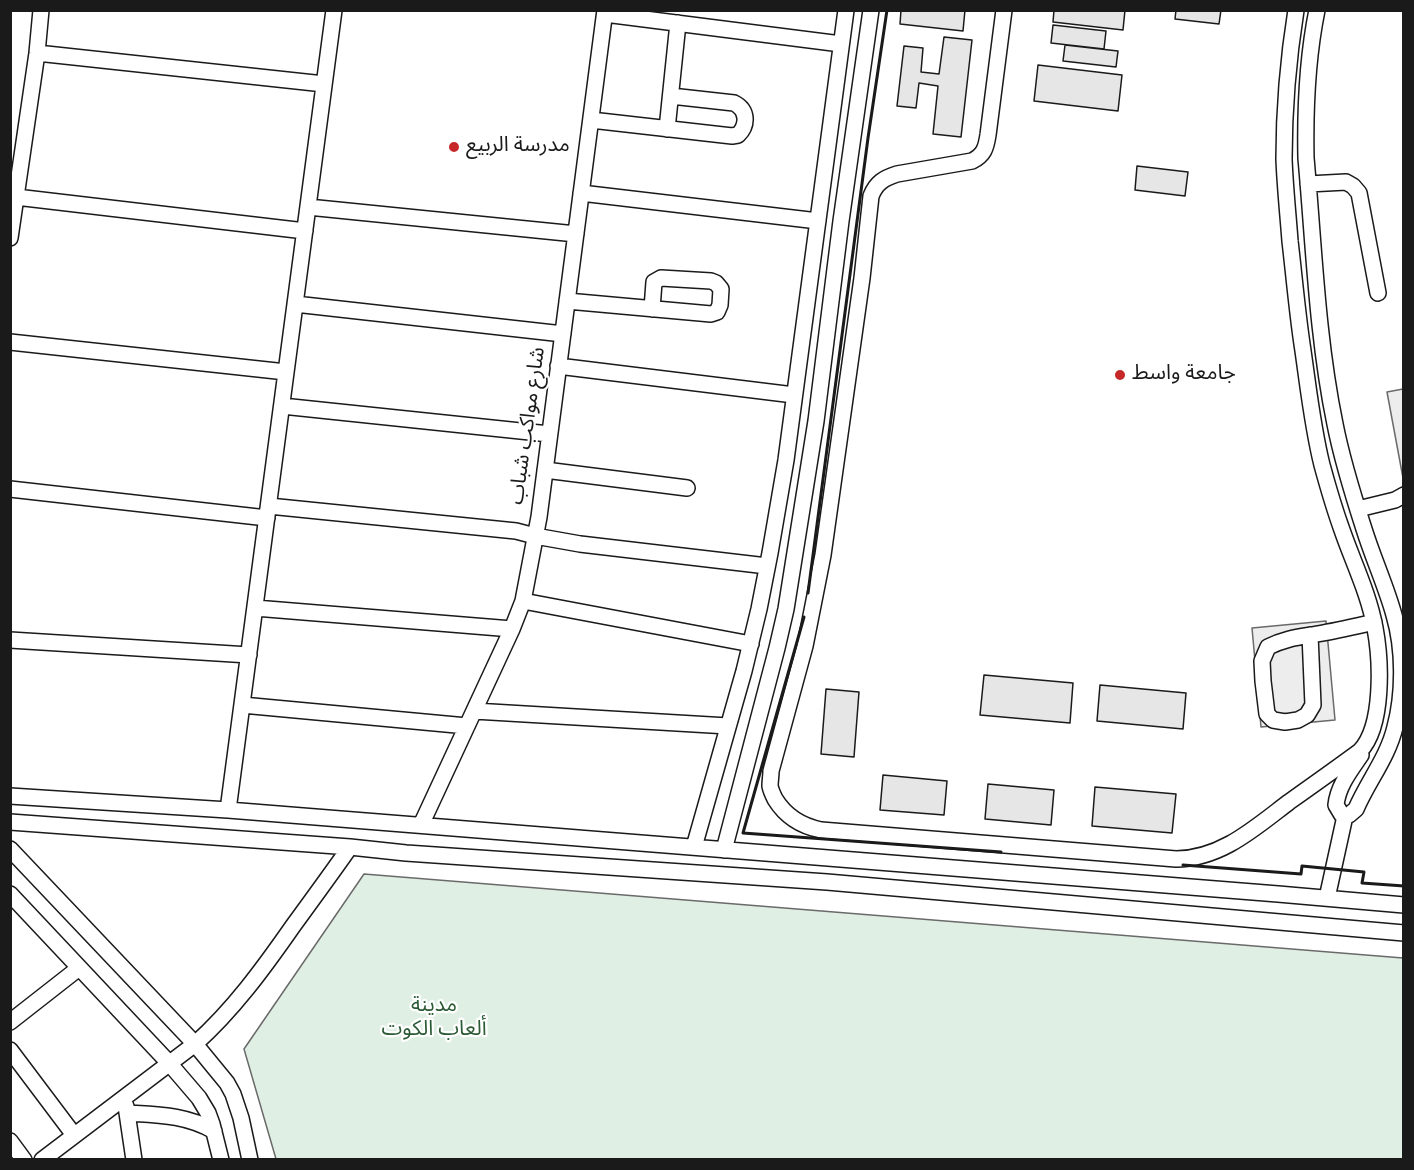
<!DOCTYPE html>
<meta charset="utf-8">
<style>
body{margin:0}
#map{position:relative;width:1414px;height:1170px;overflow:hidden;background:#fff;font-family:Overpass,sans-serif}
canvas{display:block}
.frame{position:absolute;inset:0;border:12px solid #1a1a1a;pointer-events:none}
</style>
<div id="map">
<canvas width="1414" height="1170"></canvas>
<div class="frame"></div>
</div>
<script>
const ctx = document.querySelector('canvas').getContext('2d');
ctx.lineJoin = 'round';
function fill(path, color) { ctx.fillStyle = color; ctx.fill(path, 'evenodd'); }
function trace(path, color, width, dash) { ctx.strokeStyle = color; ctx.lineWidth = width; ctx.lineCap = dash ? 'butt' : 'round'; ctx.setLineDash(dash || []); ctx.stroke(path); }
function drawText(font, color, halo, rows, align = 'center') {
  ctx.font = font + ' Overpass,"Noto Sans Arabic",sans-serif'; ctx.lineWidth = 4.5; ctx.setLineDash([]); ctx.textBaseline = 'middle'; ctx.strokeStyle = halo; ctx.fillStyle = color; for (const [text, x, y, turn = 0] of rows) {
    ctx.save(); ctx.translate(x, y); ctx.rotate((+turn || 0) * Math.PI / 180); ctx.textAlign = isNaN(turn) ? turn : align; if (halo) ctx.strokeText(text, 0, 0); ctx.fillText(text, 0, 0); ctx.restore();
  }
}
const green = new Path2D(`
 M364 874 1403 958V1159H276L244 1049Z`);
fill(green, '#e0efe3');
trace(green, '#6a6a6a', 1.5);
const parking = new Path2D(`
 M1403 389H1404L1403 478 1387 392Z
 M1326 621 1335 720 1261 727 1252 628Z`);
fill(parking, '#ededed');
trace(parking, '#6a6a6a', 1.5);
const building = new Path2D(`
 M901 10H965L963 31 900 24Z
 M1054 10H1125L1123 30 1053 22Z
 M1176 10H1221L1219 24 1175 19Z
 M1053 25 1106 31 1104 49 1051 43Z
 M944 37 972 40 961 137 933 134 938 86 919 83 916 108 897 106 904 46 923 48 921 72 939 74Z
 M1065 45 1118 51 1116 67 1063 61Z
 M1038 65 1122 75 1118 111 1034 101Z
 M1137 166 1188 172 1185 196 1135 190Z
 M984 675 1073 683 1070 723 980 715Z
 M1100 685 1186 693 1183 729 1097 721Z
 M826 689 859 692 854 757 821 754Z
 M883 775 947 781 944 815 880 810Z
 M988 784 1054 790 1051 825 985 819Z
 M1095 787 1176 794 1172 833 1092 826Z`);
fill(building, '#e6e6e6');
trace(building, '#1a1a1a', 1.5);
const minor = new Path2D(`
 M1004 10 988 135C986 148 984 155 972 161L897 174C884 178 876 183 871 196L862 278 823 555 805 646 771 771C771 776 770 781 770 786 771 791 773 795 775 799 786 817 801 826 821 830L1176 859C1221 859 1256 827 1289 802 1313 785 1337 768 1360 751 1384 726 1381 660 1375 628 1369 594 1353 562 1342 530 1334 508 1328 487 1322 465 1312 425 1308 384 1302 344 1297 310 1294 275 1290 241 1288 214 1285 186 1284 159 1284 109 1288 60 1296 10
 M1317 10C1307 59 1305 108 1306 158 1314 247 1317 337 1335 424 1342 460 1353 495 1364 529 1373 558 1386 586 1394 615 1404 649 1404 693 1395 727 1388 757 1368 781 1356 809L1349 815H1342L1336 805C1338 786 1350 771 1361 755
 M605 14 841 44
 M37 53 324 84
 M591 120 732 136 738 135C748 125 748 110 734 103L671 96
 M667 129 678 23
 M1308 184 1346 182 1353 186 1359 193 1378 293
 M581 193 818 221
 M16 197 305 231
 M308 207 576 234
 M10 238 37 53 41 10
 M567 301 711 314 717 312 720 305 721 289 716 283 711 281 661 278 654 282 652 309
 M295 304 563 334
 M10 342 286 372
 M558 366 794 395
 M282 406 549 434
 M545 470 687 488
 M10 489 267 518
 M269 506 516 531 535 536 580 544 767 566
 M1358 509 1395 500 1404 495
 M523 601 751 644
 M255 608 512 629
 M1310 635 1313 705 1307 715 1298 720 1285 722 1273 720 1267 714 1263 681 1262 661 1268 647C1288 637 1302 637 1323 633 1340 630 1357 626 1374 622
 M10 640 249 655
 M242 705 467 726
 M474 711 728 726
 M10 796 228 810 1278 894 1404 905
 M228 810 334 10
 M10 822 350 847 406 853 827 882 1404 933
 M421 825 512 629 523 601 539 517 605 10
 M694 847 744 671 759 609 770 553 786 460 846 10
 M10 849 195 1044 227 1083 233 1094 241 1118 250 1160
 M724 850 777 648 786 609 816 421 841 221 871 10
 M10 894 169 1063 199 1098 208 1113 212 1124 221 1160
 M1327 898 1345 816
 M10 1022 79 968
 M10 1050 74 1135
 M126 1106 134 1160
 M127 1113C159 1115 186 1115 214 1131
 M10 1141 24 1160
 M42 1160 195 1044C233 1010 263 969 293 926 312 900 331 874 350 847`);
trace(minor, '#1a1a1a', 18);
trace(minor, '#fff', 15);
trace(new Path2D(`
 M808 593 868 138 887 10
 M804 617 743 833 1001 852
 M1183 865 1301 874 1302 866 1364 872 1362 883 1404 886`), '#1a1a1a', 3);
for (const [x, y, r, color] of [
 [454,147,6,"#c62828"],
 [1120,375,6,"#c62828"]
]) { const dot = new Path2D(); dot.arc(x, y, r, 0, 2 * Math.PI); ctx.fillStyle = color; ctx.fill(dot); trace(dot, '#fff', 2); }
drawText('21px', '#1a1a1a', '#fff', [
 ["مدرسة الربيع",466,147],
 ["جامعة واسط",1132,375]
], 'left');
drawText('21px', '#1a1a1a', '#fff', [
 ["شارع مواكب شباب",529,426,-82]
]);
drawText('21px', '#2b5a34', '#fff', [
 ["مدينة",434,1007],
 ["ألعاب الكوت",434,1031]
]);
</script>
